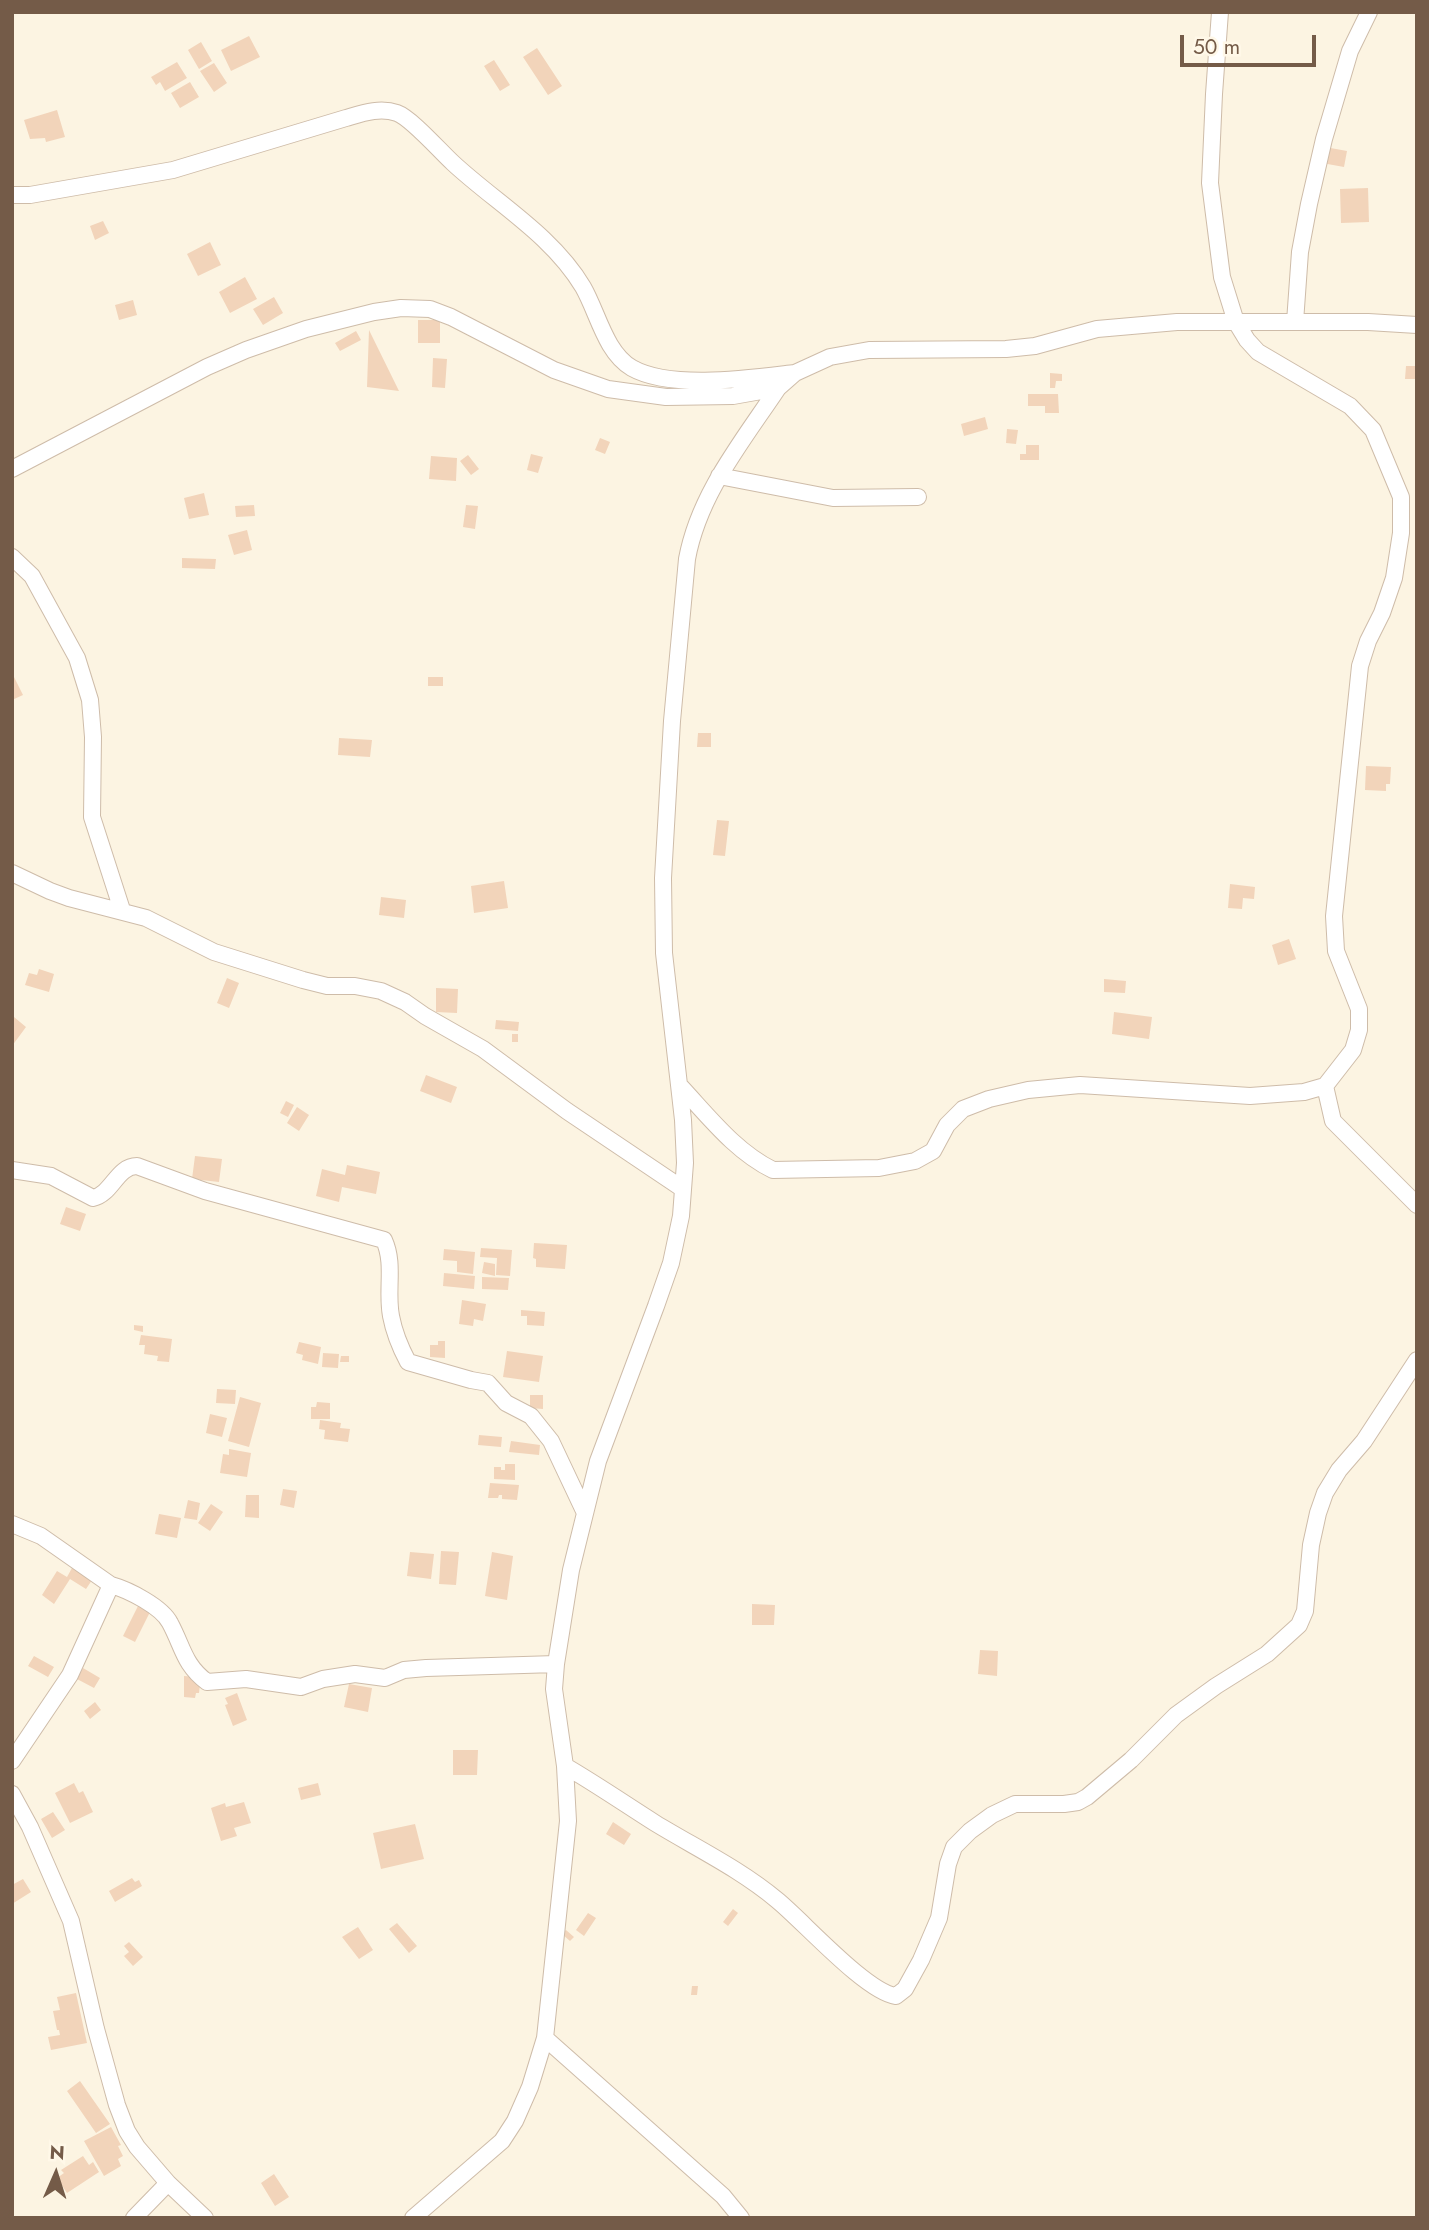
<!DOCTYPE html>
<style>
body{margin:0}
#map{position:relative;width:1429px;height:2230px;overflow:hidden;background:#fcf4e2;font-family:Jost,sans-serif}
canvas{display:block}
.frame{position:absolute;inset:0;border:14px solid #745b48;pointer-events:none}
.north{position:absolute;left:21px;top:2139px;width:70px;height:70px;-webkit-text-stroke:5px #fff8e8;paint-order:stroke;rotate:3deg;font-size:19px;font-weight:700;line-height:28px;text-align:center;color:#745b48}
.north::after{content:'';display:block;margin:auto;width:24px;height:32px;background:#745b48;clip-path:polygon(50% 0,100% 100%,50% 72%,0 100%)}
.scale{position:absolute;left:1180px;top:35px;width:136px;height:32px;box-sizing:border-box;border:4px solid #745b48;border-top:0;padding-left:9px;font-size:21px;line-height:24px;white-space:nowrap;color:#745b48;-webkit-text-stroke:5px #fff8e8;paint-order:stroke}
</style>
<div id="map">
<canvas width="1429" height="2230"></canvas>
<div class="frame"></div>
<div class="north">N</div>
<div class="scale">50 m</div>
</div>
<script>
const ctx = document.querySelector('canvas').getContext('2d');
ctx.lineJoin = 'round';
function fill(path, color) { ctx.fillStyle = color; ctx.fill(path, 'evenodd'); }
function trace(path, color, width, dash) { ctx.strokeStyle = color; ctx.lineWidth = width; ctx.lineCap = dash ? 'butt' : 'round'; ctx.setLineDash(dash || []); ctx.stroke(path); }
fill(new Path2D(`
 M249 36 260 57 231 71 221 50Z
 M201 42 212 61 199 69 188 50Z
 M537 48 562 86 548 95 523 57Z
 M494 60 510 85 500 91 484 66Z
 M177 62 187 78 165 91 160 82 156 85 151 77Z
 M214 63 227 83 214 92 200 71Z
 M190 82 199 97 180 108 171 93Z
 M57 110 65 137 46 142 45 138 30 139 24 120Z
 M1325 147 1347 151 1344 167 1322 163Z
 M1368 188 1369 222 1341 223 1340 189Z
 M103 221 109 233 95 240 90 226Z
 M210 242 221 265 198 276 187 254Z
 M245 277 257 299 230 313 219 292Z
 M274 297 283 313 263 325 253 309Z
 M133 300 137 315 119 320 115 305Z
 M418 320H440V343H418Z
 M369 330 399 391 367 387Z
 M356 331 361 340 340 351 335 343Z
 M433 358 447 359 445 388 432 387Z
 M1406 366H1417V379H1405Z
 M1050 373 1062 374V381H1056L1055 388H1050Z
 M1028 394H1058L1059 413H1045V406H1028Z
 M985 417 988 429 964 436 961 424Z
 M1007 429 1018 430 1016 444 1006 443Z
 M600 438 610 442 605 454 595 450Z
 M1026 445H1039V460H1020V454H1026Z
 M531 454 543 457 538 473 527 470Z
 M468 455 479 469 471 475 460 461Z
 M431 456 457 458 456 481 429 479Z
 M204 493 209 515 189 519 184 498Z
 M254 505 255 516 236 517 235 506Z
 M466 505 478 506 475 529 463 527Z
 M247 530 252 550 234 555 228 535Z
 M182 558 216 559 215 569 182 568Z
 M12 673 23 695 12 700Z
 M428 677H443V686H428Z
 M698 733H711V747H697Z
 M339 738 372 740 370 757 338 755Z
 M1366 766 1391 767 1390 784H1386V791L1365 790Z
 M717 820 729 821 725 856 713 855Z
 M504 881 508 908 474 913 471 886Z
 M1230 884 1255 887 1254 899 1243 898 1242 909 1228 908Z
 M381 897 406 900 404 918 379 915Z
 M1289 939 1296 959 1278 965 1272 945Z
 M39 969 54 974 49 992 25 985 29 973 37 975Z
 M227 978 239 983 229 1008 217 1003Z
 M1104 979 1126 981 1125 993 1104 992Z
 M436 988 458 989 457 1013 436 1012Z
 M1114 1012 1152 1017 1149 1039 1112 1034Z
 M14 1017 26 1027 12 1046V1020Z
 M496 1020 519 1022 518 1031 495 1029Z
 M512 1034H518V1042H512Z
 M426 1075 457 1087 451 1103 420 1091Z
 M286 1101 294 1105 288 1117 280 1113Z
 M297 1107 309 1115 299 1131 287 1123Z
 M195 1156 222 1159 219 1182 192 1179Z
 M347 1165 380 1172 376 1194 342 1187 339 1202 316 1196 322 1169 345 1175Z
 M66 1207 86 1214 80 1231 60 1224Z
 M534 1243 567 1245 565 1269 536 1267V1259L533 1258Z
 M481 1248 512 1250 510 1276 496 1275 497 1258 480 1257Z
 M444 1249 475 1252 473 1274 457 1272V1261L443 1260Z
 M484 1262 495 1264V1276L482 1273Z
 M444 1273 475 1276 474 1289 443 1286Z
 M482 1277 509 1278 508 1290 482 1289Z
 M462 1300 486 1304 483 1321 474 1319 473 1326 459 1324Z
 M521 1310 545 1312 544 1326 527 1325V1316H521Z
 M134 1325 143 1326V1332L134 1330Z
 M141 1335 172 1339 169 1362 157 1361 158 1356 144 1354 145 1345H139Z
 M438 1341H445V1358L430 1357V1345H438Z
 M299 1342 321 1347 318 1364 302 1360 303 1355 296 1353Z
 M507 1351 543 1356 539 1382 503 1377Z
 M323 1353 339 1354 338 1368 322 1367Z
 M341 1356H349V1362H340Z
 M217 1389 236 1390 235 1404 216 1403Z
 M530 1395H543V1409L530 1408Z
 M240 1397 261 1403 249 1447 228 1441Z
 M317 1402 330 1403V1419H311V1407H316Z
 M210 1414 227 1418 222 1437 206 1433Z
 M320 1420 341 1423 340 1428 350 1429 348 1442 324 1439 325 1430 319 1429Z
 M479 1435 502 1437 501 1447 478 1445Z
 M511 1441 540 1445 539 1455 509 1452Z
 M229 1449 251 1453 247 1477 220 1473 223 1454 229 1455Z
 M505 1464H515V1480L494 1479V1467H501V1470H505Z
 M490 1483 519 1485 517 1500 502 1499V1495H499L498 1498H488Z
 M283 1489 297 1491 294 1508 280 1505Z
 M246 1495H259V1518L245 1517Z
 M188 1500 200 1503 197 1520 184 1518Z
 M211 1504 223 1512 210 1531 198 1523Z
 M159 1514 181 1518 177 1538 155 1534Z
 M441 1551 459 1552 456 1585 439 1584Z
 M410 1552 434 1554 431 1579 407 1576Z
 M492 1552 513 1556 507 1600 485 1596Z
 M72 1568 92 1580 86 1589 70 1579 54 1604 42 1595 57 1571 67 1577Z
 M752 1604 775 1605 774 1625H752Z
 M138 1606 150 1612 135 1642 123 1636Z
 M980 1650 998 1651 997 1676 978 1674Z
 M34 1656 54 1667 48 1677 28 1666Z
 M83 1668 100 1678 94 1688 77 1679Z
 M184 1676 196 1677V1684H200L199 1693H196L195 1698 184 1697Z
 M349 1684 372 1688 368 1712 344 1707Z
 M237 1693 247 1720 233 1726 225 1705 228 1704 225 1698Z
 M95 1702 101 1710 90 1719 84 1711Z
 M453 1750H478L477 1775H453Z
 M74 1783 79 1793 83 1791 93 1812 70 1823 55 1793Z
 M318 1783 321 1795 301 1800 298 1788Z
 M244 1802 251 1823 234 1828 237 1836 221 1841 211 1808 225 1803 226 1807Z
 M53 1812 65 1830 52 1838 41 1819Z
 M613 1822 631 1834 624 1845 606 1834Z
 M415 1824 424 1859 381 1869 373 1833Z
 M132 1878 135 1882 139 1880 142 1886 115 1902 109 1891Z
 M23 1879 31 1892 12 1904V1885Z
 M733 1909 738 1913 728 1926 723 1922Z
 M588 1913 596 1918 584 1936 576 1930Z
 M397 1923 417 1946 409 1953 389 1929Z
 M358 1927 373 1950 359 1959 342 1937Z
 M566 1930 574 1937 570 1941 562 1934Z
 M129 1942 143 1957 133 1966 124 1956 129 1952 124 1946Z
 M692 1986H698L697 1995H691Z
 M76 1993 87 2043 51 2050 48 2037 60 2035 59 2030H57L53 2011 60 2010 57 1997Z
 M80 2081 110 2124 96 2133 67 2091Z
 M111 2127 121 2145 118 2146 123 2156 118 2159 121 2166 104 2176 84 2141Z
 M83 2156 89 2165 93 2162 99 2172 67 2193 57 2178 64 2173 61 2170Z
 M274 2174 289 2197 275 2206 261 2183Z`), '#f2d4ba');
const street = new Path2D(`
 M12 195H30L173 170 346 118C363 113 380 107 397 113 411 118 440 151 453 163 496 203 552 235 583 287 598 313 605 352 632 368 671 390 752 378 795 373
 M1295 322 1300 252 1309 204 1324 139 1350 51 1369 12
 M12 469 207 367 246 350 306 329 374 312 401 308 430 309 451 317 554 370 608 389 666 397 733 396 778 388 795 373 830 357 869 350 1006 349 1035 346 1097 329 1177 322H1368L1417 325
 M719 476 833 498 918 497
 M12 557 32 576 77 658 90 700 93 737 92 817 122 910
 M12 873 50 891 69 898 146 918 214 952 303 980 327 986H355L381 991 405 1002 425 1016 483 1049 567 1111 683 1189
 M1325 1086 1333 1121 1417 1205
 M681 1087C709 1117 736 1152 773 1170L879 1168 915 1161 933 1151 947 1125 963 1109 989 1099 1028 1090 1080 1085 1250 1096 1304 1092 1325 1086 1353 1050 1359 1030V1009L1336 951 1334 916 1360 666 1368 641 1382 613 1394 578 1401 533V497L1373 430 1350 406 1258 352 1247 340 1236 322 1222 277 1210 183 1214 94 1220 12
 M12 1170 51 1176 93 1198C112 1194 117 1166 137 1166L205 1191 384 1240C395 1264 386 1290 391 1316 394 1332 400 1347 408 1362L471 1380 488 1383 506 1403 531 1416 551 1441 585 1513
 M12 1524 41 1536 111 1585C129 1590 162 1607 170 1623 183 1647 184 1665 207 1682L246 1679 301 1687 323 1679 355 1674 385 1678 404 1670 426 1668 556 1664
 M12 1761 70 1675 111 1585
 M565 1766C596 1784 625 1804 655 1823 696 1848 740 1869 777 1900 803 1921 866 1992 896 1996L905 1989 921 1960 939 1918 948 1864 954 1847 970 1831 992 1815 1015 1804H1064L1078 1802 1087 1797 1131 1760 1176 1715 1216 1686 1267 1654 1299 1625 1305 1611 1311 1545 1318 1513 1325 1493 1339 1470 1364 1441 1417 1360
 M12 1794 30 1827 71 1921 96 2029 117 2105 127 2131 137 2147 168 2183 205 2218
 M545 2038 723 2196 741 2218
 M134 2218 168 2183
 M413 2218 502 2141 515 2121 530 2087 545 2038 568 1821 565 1766 554 1689 556 1664 571 1570 598 1461 656 1306 671 1263 681 1216 685 1163 683 1120 664 953 663 878 672 721 687 559C699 494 742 442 778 388`);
trace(street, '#cebca9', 18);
trace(street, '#fff', 16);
</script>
